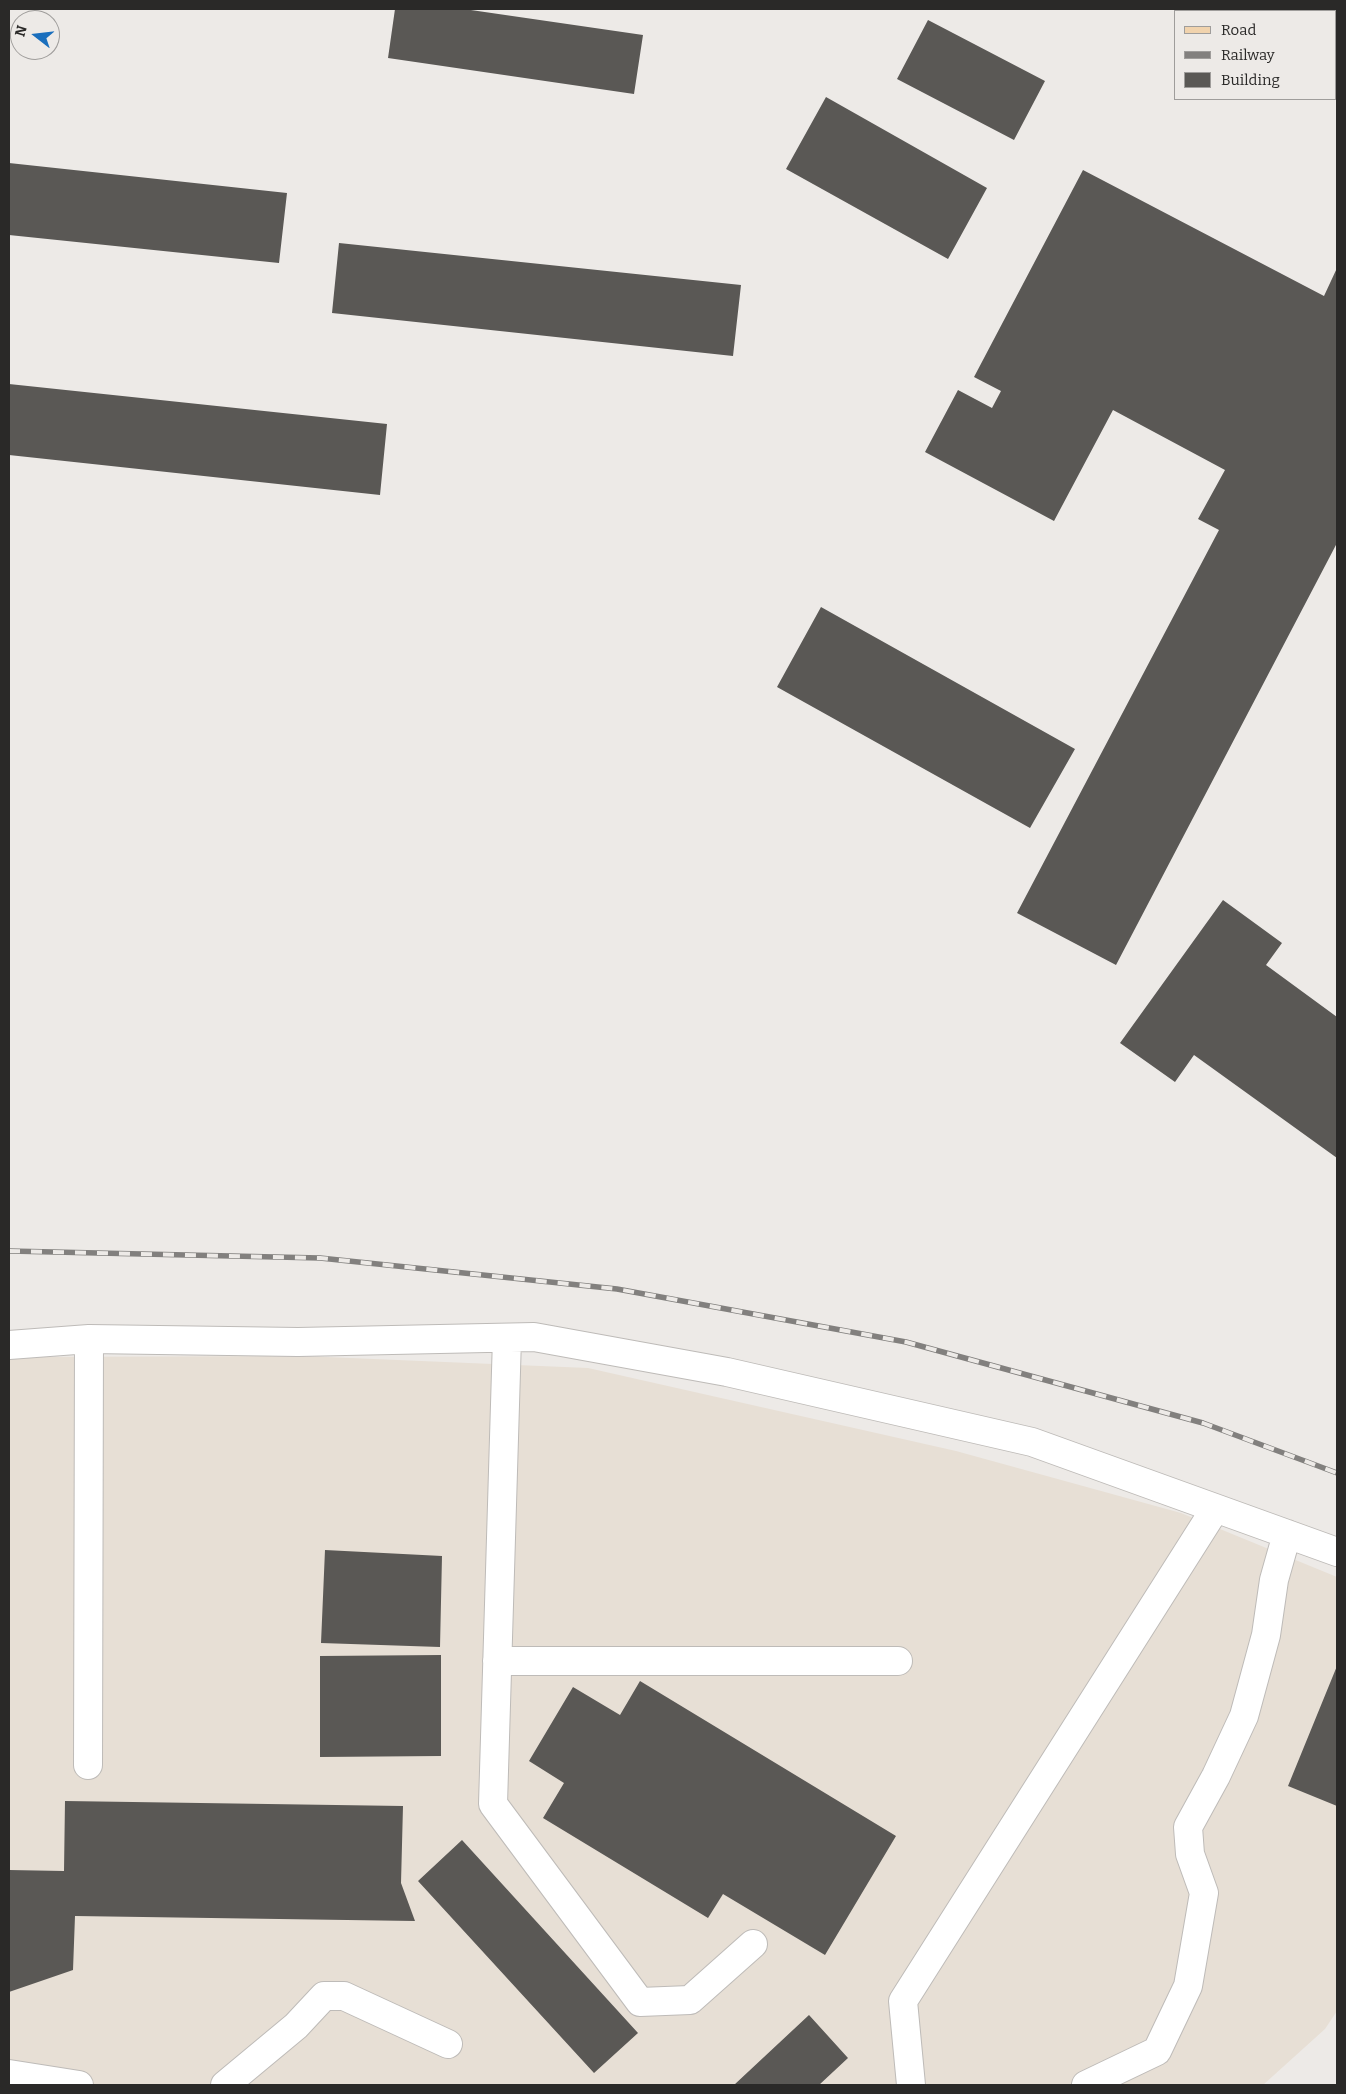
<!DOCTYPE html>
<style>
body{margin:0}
#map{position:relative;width:1346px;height:2094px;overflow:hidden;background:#edeae7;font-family:Bitter,serif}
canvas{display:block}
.frame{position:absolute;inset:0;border:10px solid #2a2928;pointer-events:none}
.legend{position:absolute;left:1174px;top:10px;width:162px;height:90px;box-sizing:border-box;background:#edeae7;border:1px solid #9f9d9b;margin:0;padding:6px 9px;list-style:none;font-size:15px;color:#2a2928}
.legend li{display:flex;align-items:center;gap:10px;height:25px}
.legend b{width:25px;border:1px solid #9f9d9b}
.north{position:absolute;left:10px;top:10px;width:50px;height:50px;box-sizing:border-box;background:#edeae7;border:1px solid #9f9d9b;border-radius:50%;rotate:286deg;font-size:14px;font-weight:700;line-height:20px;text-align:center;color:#2a2928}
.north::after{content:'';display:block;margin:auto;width:18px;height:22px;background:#1a6fbd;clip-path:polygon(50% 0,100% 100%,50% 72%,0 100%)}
</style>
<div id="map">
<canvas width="1346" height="2094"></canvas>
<div class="frame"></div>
<ul class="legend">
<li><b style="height:6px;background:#f1d3ad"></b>Road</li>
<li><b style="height:6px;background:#82807e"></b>Railway</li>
<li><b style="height:14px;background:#5a5855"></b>Building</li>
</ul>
<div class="north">N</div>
</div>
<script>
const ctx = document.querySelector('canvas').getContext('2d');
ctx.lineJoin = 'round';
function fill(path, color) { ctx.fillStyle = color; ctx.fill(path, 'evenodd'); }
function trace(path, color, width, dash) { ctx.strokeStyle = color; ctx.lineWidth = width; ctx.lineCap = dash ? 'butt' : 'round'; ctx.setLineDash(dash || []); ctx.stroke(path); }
fill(new Path2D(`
 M302 1356 588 1368 956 1451 1181 1513 1337 1577V2011L1325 2029 1263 2085H9V1357Z`), '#e7dfd5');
fill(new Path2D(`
 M395 9H464L643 35 634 94 388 58Z
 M928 20 1045 81 1014 140 897 79Z
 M826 97 987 188 948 259 786 169Z
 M9 163 287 193 279 263 9 235Z
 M1083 170 1324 296 1337 268V543L1116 965 1017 913 1219 530 1198 519 1225 470 1113 410 1054 521 925 452 958 390 992 408 1001 391 974 377Z
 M339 243 741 285 733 356 332 313Z
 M9 384 387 424 380 495 9 455Z
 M821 607 1075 749 1030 828 777 687Z
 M1223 900 1282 943 1266 965 1337 1017V1158L1194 1055 1175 1082 1120 1043Z
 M325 1550 442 1556 440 1647 321 1643Z
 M441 1655V1756L320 1757V1656Z
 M1337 1666V1806L1288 1786Z
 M640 1681 896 1836 825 1955 723 1894 708 1918 543 1818 564 1783 529 1761 573 1687 620 1715Z
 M65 1801 403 1806 401 1883 415 1921 75 1916 73 1970 9 1992V1870L64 1871Z
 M462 1840 638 2033 594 2073 418 1881Z
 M809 2015 848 2058 819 2085H734Z`), '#5a5855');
const minor = new Path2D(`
 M507 1338 493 1804 640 2002 690 2000 753 1944
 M9 1345 89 1339 298 1342 534 1337 727 1372 1032 1442 1337 1552
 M497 1661H898
 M88 1765 89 1339
 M9 2074 79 2085
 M225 2085 296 2026 324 1996H344L448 2044
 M911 2085 903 2001 1215 1509
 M1086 2085 1157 2051 1188 1986 1204 1893 1190 1854 1188 1827 1216 1776 1244 1716 1266 1635 1274 1580 1287 1534`);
const major = new Path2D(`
 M1245 9 1249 11
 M1335 67 1337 69`);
trace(minor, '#bebbb8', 30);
trace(major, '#c8c7c7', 30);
trace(minor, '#fff', 28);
trace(major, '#f1d3ad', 28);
const rail = new Path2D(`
 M9 1251 320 1258 617 1289 906 1342 1203 1423 1337 1473`);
trace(rail, '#82807e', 5.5);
trace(rail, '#edeae7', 4, [11]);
</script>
